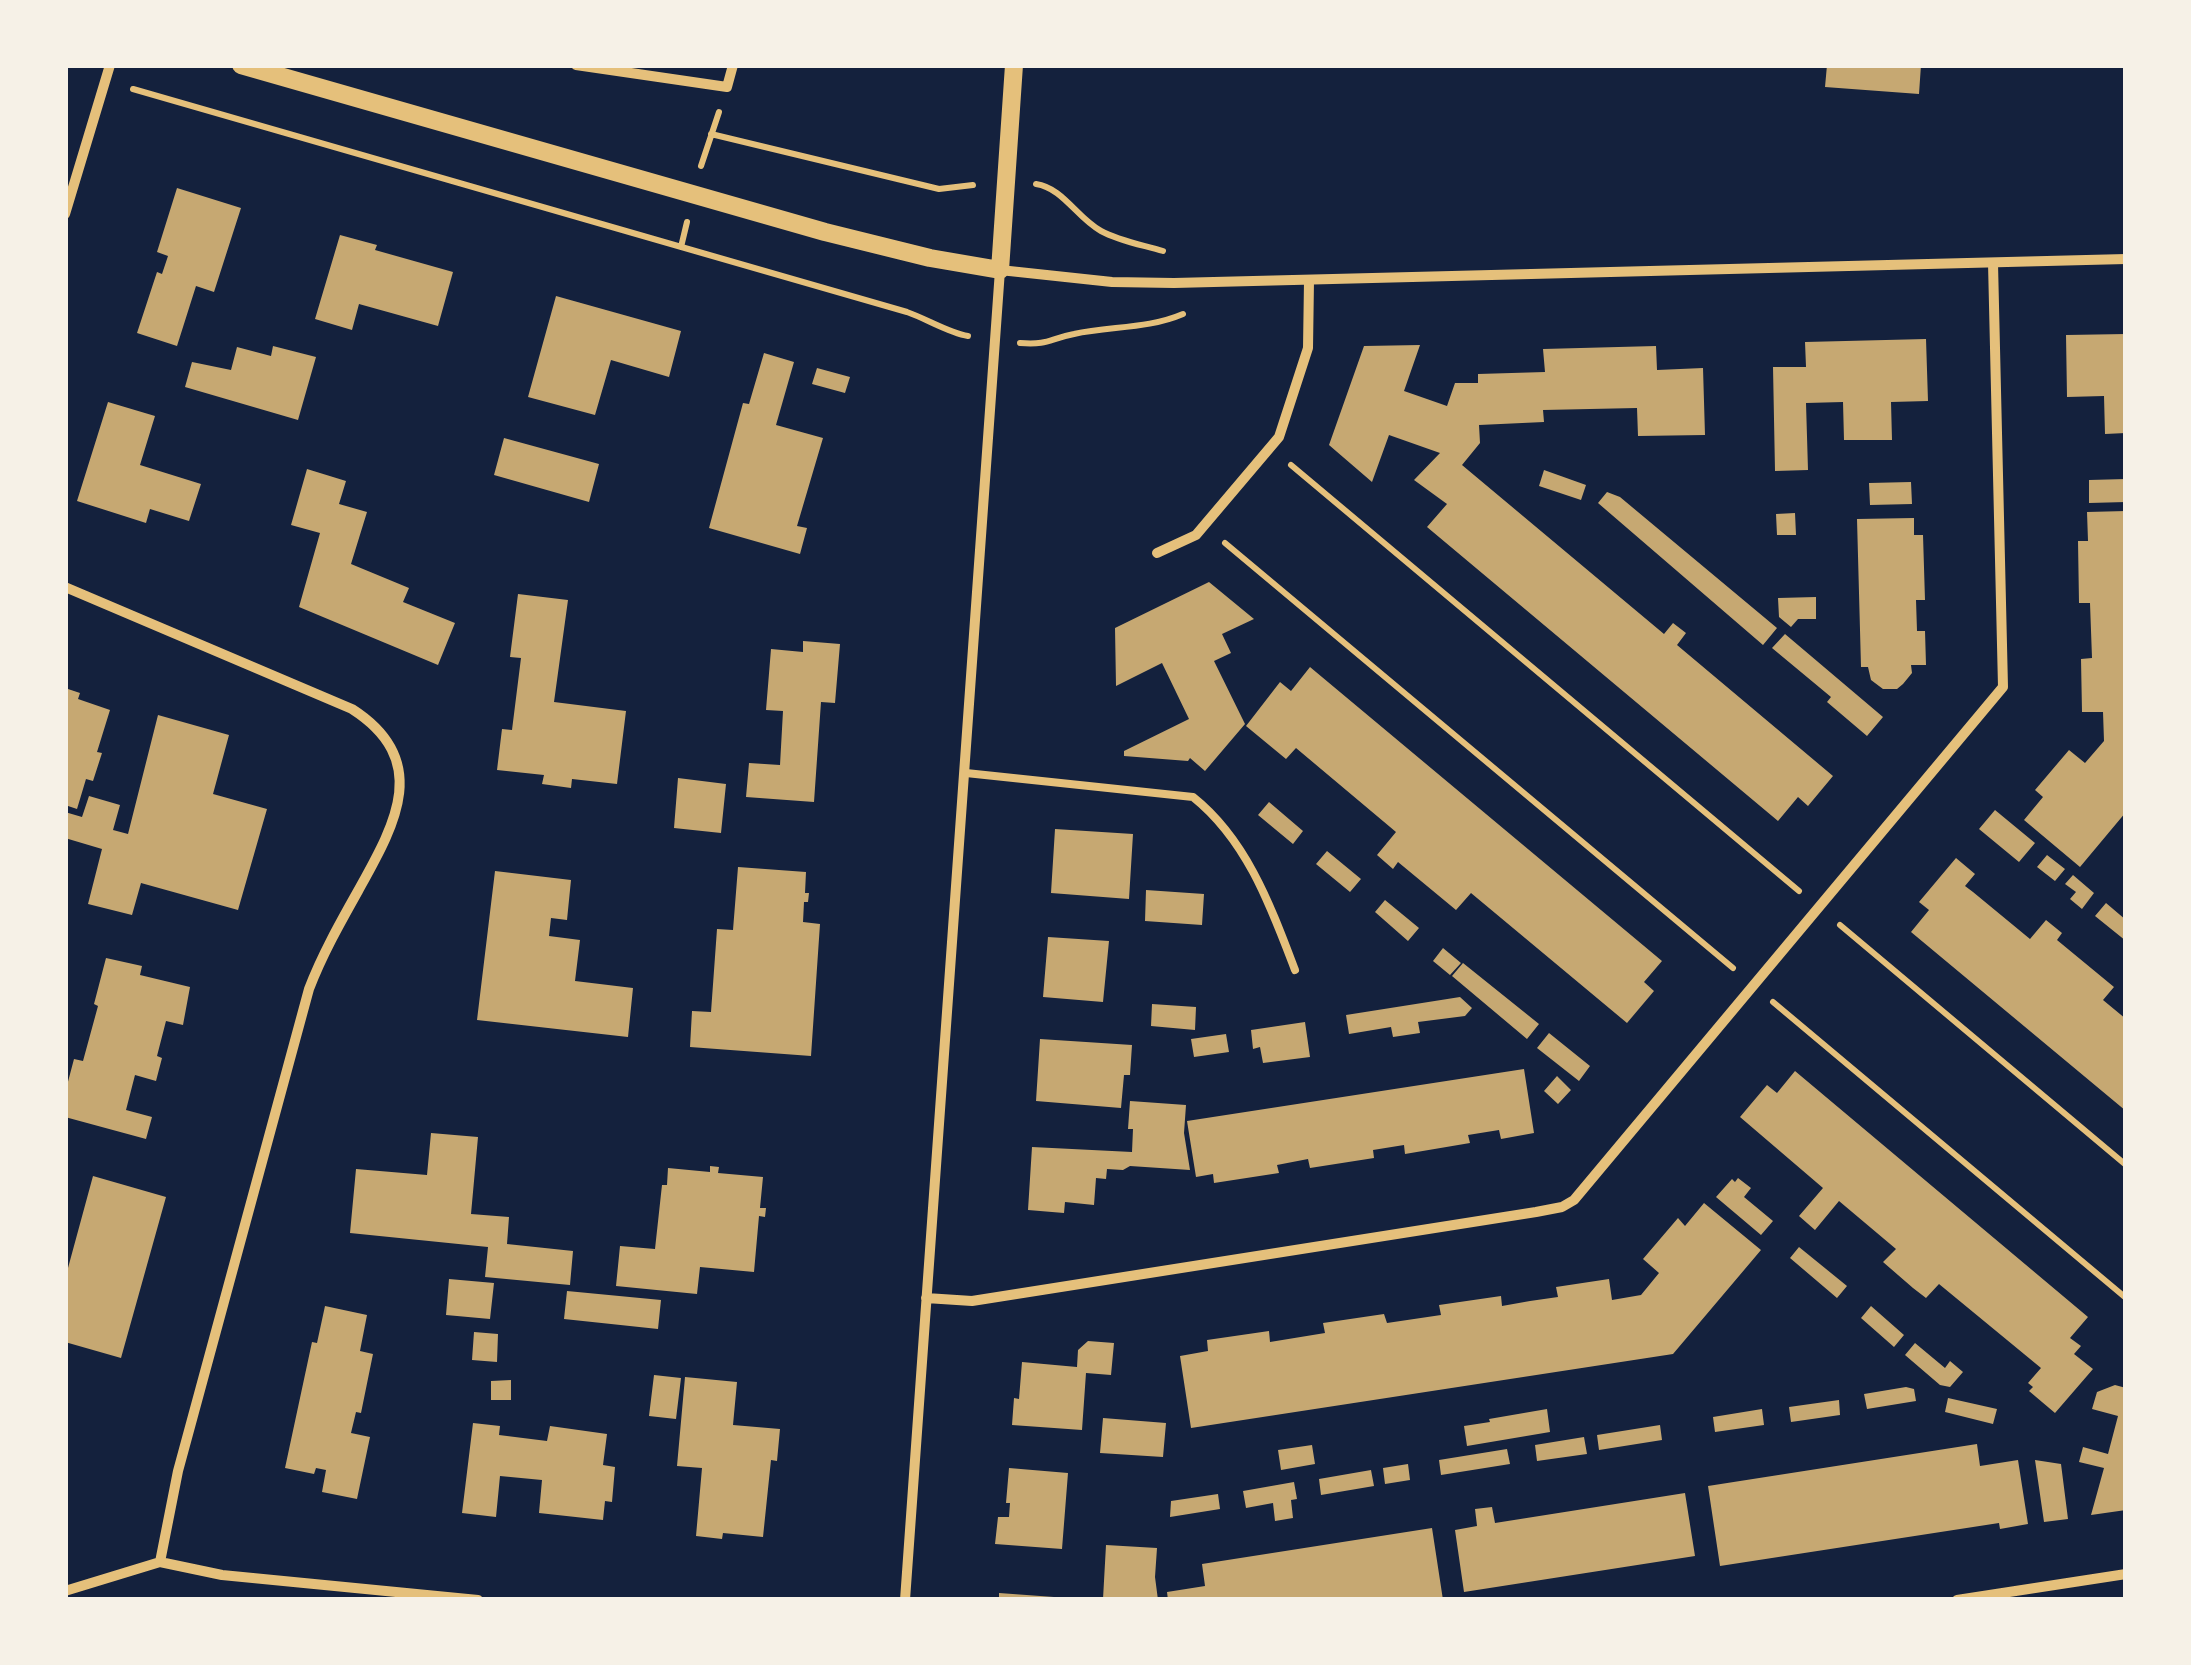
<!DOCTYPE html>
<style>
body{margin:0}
#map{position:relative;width:2191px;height:1665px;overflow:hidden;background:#14213d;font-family:"Asap Condensed",sans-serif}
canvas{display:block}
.frame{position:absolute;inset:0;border:68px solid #f6f1e7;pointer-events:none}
</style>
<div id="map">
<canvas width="2191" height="1665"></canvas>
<div class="frame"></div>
</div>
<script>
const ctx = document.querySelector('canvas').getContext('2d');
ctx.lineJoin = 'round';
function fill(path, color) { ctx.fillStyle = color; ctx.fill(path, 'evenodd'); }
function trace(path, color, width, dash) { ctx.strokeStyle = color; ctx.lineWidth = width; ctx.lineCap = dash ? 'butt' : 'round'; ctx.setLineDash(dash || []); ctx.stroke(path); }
fill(new Path2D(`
 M1827 65H1921L1919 94 1825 87Z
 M177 188 241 208 214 292 196 286 177 346 137 333 157 272 162 274 168 256 157 252Z
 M340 235 377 245 375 250 453 272 438 326 359 304 352 330 315 319Z
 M556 296 681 331 669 377 611 360 595 415 528 397Z
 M2126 334V433L2105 434 2104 396 2067 397 2066 335Z
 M1926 339 1928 401 1891 402 1892 440H1844L1843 402 1806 403 1808 470 1775 471 1773 367H1806L1805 342Z
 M1420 345 1404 391 1447 406 1455 383H1478V374L1545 372 1543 349 1656 346 1657 370 1703 368 1705 435 1638 436 1637 408 1543 410 1544 422 1479 425 1480 443 1462 465 1664 634 1673 623 1686 633 1677 645 1833 776 1808 806 1798 797 1778 821 1427 527 1447 504 1414 480 1440 453 1389 435 1372 482 1329 445 1364 346Z
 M273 346 316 357 298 420 185 387 192 362 231 370 237 347 271 356Z
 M764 353 794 362 776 425 823 438 797 526 807 528 800 554 709 528 743 403 749 404Z
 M817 368 850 377 845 393 812 384Z
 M108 402 155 416 140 465 201 484 189 521 150 509 146 523 77 501Z
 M504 438 599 464 589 502 494 475Z
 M307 469 346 481 339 504 367 512 351 564 409 588 403 602 455 623 438 665 299 607 320 533 291 525Z
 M1544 470 1586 485 1581 500 1539 486Z
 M2126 479V502L2089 503V480Z
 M1911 482 1912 504 1870 505 1869 483Z
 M1607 492 1620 497 1777 628 1763 645 1598 503Z
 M2126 511V812L2080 867 2024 820 2043 797 2035 790 2069 750 2085 763 2104 741 2103 712H2082L2081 659 2092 658 2090 603H2079L2078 541H2088L2087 512Z
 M1795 513 1796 535H1777L1776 514Z
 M1914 518V535H1923L1925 600H1916L1917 631H1925L1926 665H1911L1912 673 1903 684 1897 689H1883L1871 680 1868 667H1861L1857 519Z
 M1209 582 1254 619 1222 634 1231 653 1214 661 1245 724 1205 771 1190 758 1188 761 1124 756V751L1189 719 1162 663 1116 686 1115 628Z
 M518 594 568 600 554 702 626 711 617 784 572 779 571 788 542 784 544 775 497 770 502 729 512 730 521 658 510 657Z
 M1816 597V619H1798L1791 627 1779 617 1778 598Z
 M1785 634 1883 717 1867 736 1827 702 1831 697 1772 648Z
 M803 641 840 644 835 703 821 702 814 802 746 797 749 763 780 765 783 711 766 710 771 649 803 652Z
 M1310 667 1662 961 1644 982 1654 991 1627 1023 1471 893 1456 910 1398 862 1393 869 1377 855 1396 832 1296 748 1286 759 1246 726 1280 682 1291 691Z
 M65 688 80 693 78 699 110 710 97 752 102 753 93 781 86 779 77 809 65 805Z
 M158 715 229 735 213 794 267 809 238 910 141 883 132 915 88 904 102 849 65 838V812L82 817 89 796 120 805 113 830 128 834Z
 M678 778 726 784 721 833 674 828Z
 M1269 802 1303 831 1293 844 1258 815Z
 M1995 810 2035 843 2019 862 1979 829Z
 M1055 829 1133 834 1129 899 1051 893Z
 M1327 851 1361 879 1350 892 1316 864Z
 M2047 855 2065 869 2055 881 2037 867Z
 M1956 858 1975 874 1965 886 1973 892 2030 939 2046 920 2062 933 2057 940 2114 987 2103 1000 2126 1019V1111L1911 932 1929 910 1919 902Z
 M738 867 806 872 805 893H809L808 902H804L803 922 820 924 811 1056 690 1047 692 1011 711 1012 717 929 733 930Z
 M495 871 571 880 567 920 551 918 549 936 580 940 575 981 633 988 628 1037 477 1020Z
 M2073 875 2094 893 2082 909 2070 899 2076 892 2065 884Z
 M1146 890 1204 894 1202 925 1145 921Z
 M1385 900 1419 928 1408 941 1375 912Z
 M2106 903 2126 920V941L2095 916Z
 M1048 937 1109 941 1103 1002 1043 997Z
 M1443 948 1461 963 1450 975 1433 961Z
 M106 958 142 966 140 975 190 987 183 1025 166 1021 157 1056 162 1058 156 1081 135 1075 126 1110 152 1117 146 1139 65 1117V1093L74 1059 83 1061 98 1006 94 1004Z
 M1463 963 1539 1024 1527 1039 1452 976Z
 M1460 997 1472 1008 1465 1016 1418 1022 1420 1033 1393 1037 1391 1027 1349 1034 1346 1015Z
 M1152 1004 1196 1007 1195 1030 1151 1026Z
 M1305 1022 1310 1057 1263 1063 1260 1047 1253 1049 1251 1030Z
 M1549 1033 1590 1066 1579 1081 1537 1048Z
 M1226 1034 1229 1052 1194 1057 1191 1039Z
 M1040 1039 1132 1045 1130 1075H1124L1121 1108 1036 1101Z
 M1524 1069 1534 1133 1501 1139 1499 1130 1468 1135 1470 1143 1405 1154 1404 1145 1373 1150 1374 1158 1310 1168 1308 1159 1277 1165 1279 1173 1214 1183 1213 1174 1196 1177 1187 1121Z
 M1795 1071 2088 1317 2070 1338 2081 1346 2074 1354 2093 1369 2055 1413 2029 1391 2033 1387 2028 1383 2041 1368 1939 1284 1926 1298 1913 1288 1883 1262 1896 1249 1839 1201 1815 1230 1799 1216 1823 1188 1740 1117 1767 1085 1777 1093Z
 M1557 1076 1571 1090 1558 1104 1544 1091Z
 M1130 1101 1186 1105 1184 1133 1190 1170 1130 1166 1123 1170 1107 1169 1106 1179 1096 1178 1094 1205 1065 1202 1064 1213 1028 1210 1032 1147 1132 1152 1133 1129H1128Z
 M431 1133 478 1137 471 1214 509 1217 507 1244 573 1251 570 1285 485 1277 488 1247 350 1233 356 1169 427 1175Z
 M710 1166 719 1167 718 1173 763 1177 760 1208H766L765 1217 759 1216 754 1272 700 1267 697 1294 616 1286 620 1246 655 1249 662 1185H667L668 1168 710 1172Z
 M93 1176 166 1197 121 1358 65 1342V1279Z
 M1738 1178 1751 1188 1744 1197 1773 1221 1761 1235 1716 1197 1732 1179 1735 1182Z
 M1704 1203 1761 1250 1673 1354 1191 1428 1180 1356 1208 1351 1207 1340 1269 1331 1270 1342 1325 1333 1323 1323 1384 1314 1387 1323 1441 1315 1439 1305 1501 1296 1502 1306 1530 1301 1558 1297 1556 1287 1609 1279 1612 1300 1641 1295 1659 1273 1643 1259 1678 1218 1685 1226Z
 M1799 1247 1847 1286 1837 1298 1790 1258Z
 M449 1279 494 1283 490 1319 446 1315Z
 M567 1291 661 1300 658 1329 564 1319Z
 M325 1306 367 1315 360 1351 373 1354 361 1413 356 1412 351 1433 370 1437 357 1499 322 1492 326 1470 316 1468 314 1474 285 1468 312 1342 317 1343Z
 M1871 1306 1904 1335 1894 1347 1861 1318Z
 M474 1332 498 1334 497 1362 472 1360Z
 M1088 1341 1114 1343 1111 1375 1086 1373 1082 1430 1012 1425 1014 1398 1019 1399 1022 1362 1077 1367 1078 1350Z
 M1915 1343 1945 1368 1950 1361 1963 1372 1950 1387 1940 1385 1905 1355Z
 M654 1375 681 1378 676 1419 649 1416Z
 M685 1377 737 1382 733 1425 780 1429 777 1461 771 1460 763 1537 723 1533 722 1539 696 1536 702 1468 677 1466Z
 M511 1380V1400H491V1381Z
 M2115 1385 2126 1388V1510L2091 1515 2104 1468 2079 1462 2083 1447 2108 1454 2118 1416 2092 1409 2097 1392Z
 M1906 1387 1914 1389 1916 1401 1867 1409 1864 1394Z
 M1948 1398 1997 1409 1993 1424 1945 1412Z
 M1839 1400 1840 1415 1791 1422 1789 1407Z
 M1547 1409 1550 1432 1467 1446 1464 1426 1490 1422 1489 1419Z
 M1762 1409 1764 1425 1715 1432 1713 1417Z
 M1103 1418 1166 1423 1163 1457 1100 1453Z
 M473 1423 500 1426 499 1435 547 1441 550 1426 607 1434 603 1465 615 1467 612 1502 605 1501 603 1520 539 1513 542 1480 500 1476 496 1517 462 1513Z
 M1660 1425 1662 1440 1599 1450 1597 1435Z
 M1584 1437 1587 1454 1537 1461 1535 1445Z
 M1977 1444 1980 1466 2018 1460 2028 1524 2000 1529 1999 1523 1720 1566 1708 1486Z
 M1312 1445 1315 1464 1281 1470 1278 1450Z
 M1507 1449 1510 1464 1441 1475 1439 1460Z
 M2035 1460 2061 1464 2068 1519 2044 1522Z
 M1408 1464 1410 1480 1385 1484 1383 1468Z
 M1009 1468 1068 1473 1062 1549 995 1544 998 1517H1009L1010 1503H1006Z
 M1371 1470 1374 1486 1321 1495 1319 1479Z
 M1294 1482 1297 1499 1291 1500 1293 1518 1275 1521 1273 1503 1246 1508 1243 1491Z
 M1685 1493 1695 1556 1464 1592 1455 1530 1477 1526 1475 1509 1492 1507 1495 1523Z
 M1218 1494 1220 1509 1170 1517 1171 1501Z
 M1432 1528 1443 1600H1168L1167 1592 1205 1586 1202 1564Z
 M1106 1545 1157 1548 1155 1577 1158 1600 1103 1599Z
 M999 1593 1054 1597V1600H999Z`), '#c6a872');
trace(new Path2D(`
 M133 89 907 312C927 319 949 333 968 336
 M711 134 939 189 973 185
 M701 166 719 112
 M1036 184C1063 188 1077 218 1101 231 1119 241 1143 245 1163 251
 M681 247 687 222
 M1020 343C1050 345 1048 339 1074 334 1111 326 1148 329 1183 314
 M1291 465 1799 891
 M1225 543 1733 968
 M1840 925 2126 1165
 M1773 1002 2126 1298`), '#e5c07b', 6);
trace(new Path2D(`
 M966 773 1193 797C1247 840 1271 907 1295 970`), '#e5c07b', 8);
trace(new Path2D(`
 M576 65 727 87 733 65
 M65 214 110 65
 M1157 553 1196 535 1279 437 1308 348 1309 281
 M65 587 352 709C433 761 394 826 358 891 340 923 322 955 309 989L178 1471 160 1562
 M926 1298 972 1301 1536 1212 1562 1207 1574 1200 2003 687 1993 263
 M65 1591 160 1562 222 1575 478 1600
 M905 1600 1000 270 1112 282 1174 283 2126 259
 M1957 1600 2126 1574`), '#e5c07b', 10);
trace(new Path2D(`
 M241 65 825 232 930 258 1000 270 1014 65`), '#e5c07b', 18);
</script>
